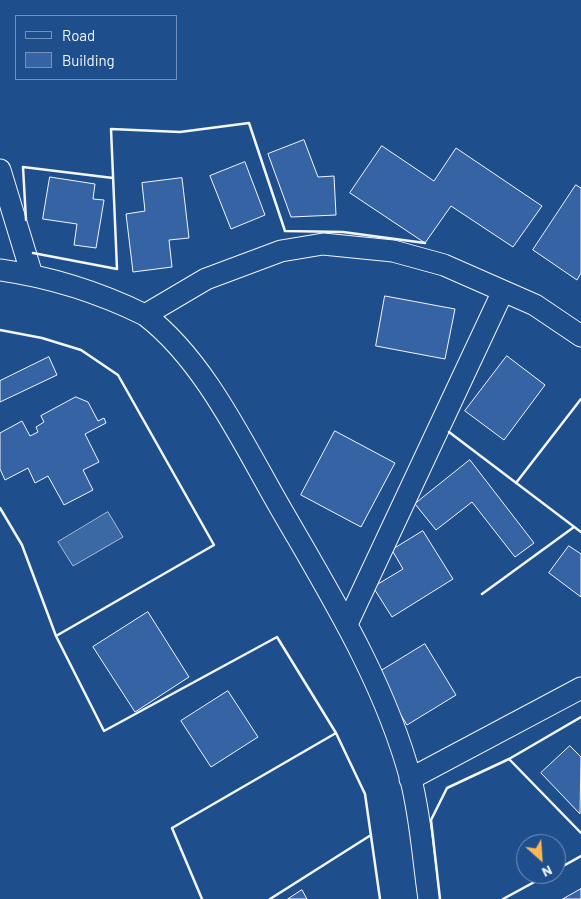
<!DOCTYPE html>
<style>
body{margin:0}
#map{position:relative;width:581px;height:899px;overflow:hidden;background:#1f4e8c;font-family:Barlow,sans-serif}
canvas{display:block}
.legend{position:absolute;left:15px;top:15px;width:162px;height:65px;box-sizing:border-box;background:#1f4e8c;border:1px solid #7391ba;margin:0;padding:6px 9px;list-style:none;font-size:15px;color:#f2f6ff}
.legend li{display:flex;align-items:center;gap:10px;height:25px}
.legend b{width:25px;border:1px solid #7391ba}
.north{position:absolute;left:516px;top:834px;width:50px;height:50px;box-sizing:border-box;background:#1f4e8c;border:1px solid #7391ba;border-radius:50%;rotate:154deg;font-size:14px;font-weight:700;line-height:20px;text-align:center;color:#f2f6ff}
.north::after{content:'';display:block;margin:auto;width:18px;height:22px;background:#ffb74d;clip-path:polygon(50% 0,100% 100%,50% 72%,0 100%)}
</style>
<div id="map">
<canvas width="581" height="899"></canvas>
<ul class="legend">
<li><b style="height:6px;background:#1f4e8c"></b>Road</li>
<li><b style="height:14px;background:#3563a3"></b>Building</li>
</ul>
<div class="north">N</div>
</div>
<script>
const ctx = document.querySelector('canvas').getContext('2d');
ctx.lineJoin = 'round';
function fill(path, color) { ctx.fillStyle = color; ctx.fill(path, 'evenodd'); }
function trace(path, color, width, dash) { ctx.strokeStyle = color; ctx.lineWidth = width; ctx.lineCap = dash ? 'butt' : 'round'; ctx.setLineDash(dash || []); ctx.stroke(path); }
const water = new Path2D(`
 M108 512 123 537 73 566 58 542Z`);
fill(water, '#3b69a3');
trace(water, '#a8bbd7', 1);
const building = new Path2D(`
 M304 140 318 177 334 176 336 215 291 217 268 154Z
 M382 146 434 181 456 148 542 206 513 247 451 206 425 243 350 193Z
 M245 162 265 215 231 229 210 176Z
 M50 177 95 184 93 199 104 200 96 248 74 245 77 224 43 219Z
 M182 178 189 238 169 240 172 267 133 272 126 214 145 211 142 183Z
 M576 185 581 188V273L577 280 533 250Z
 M385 296 455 309 445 359 376 346Z
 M507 356 545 385 504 440 465 411Z
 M49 357 57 375 0 402V381Z
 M76 397 88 402 98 421 104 418 106 423 85 434 99 462 83 470 93 490 64 505 48 476 35 483 28 468 5 480 0 469V433L22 421 30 436 38 432 36 427 44 422 41 416Z
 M335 431 395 463 361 527 301 495Z
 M470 460 534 543 515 557 472 502 436 530 415 504Z
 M423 531 453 579 392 617 373 587 403 569 392 550Z
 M569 546 581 554V597L549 573Z
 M148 612 189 677 135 712 93 647Z
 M425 644 456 695 407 725 376 674Z
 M228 691 258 737 211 767 181 721Z
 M570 746 581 757 580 814 541 773Z
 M581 889V899H563Z
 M302 890 307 899H288Z`);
fill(building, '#3563a3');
trace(building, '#f2f6ff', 1);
const street = new Path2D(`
 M0 170 32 275
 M0 270C50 277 100 293 145 315L206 279 281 251 323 244 393 251 444 265 535 305 581 336
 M145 315C203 359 241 439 277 502 328 591 384 679 411 780 421 819 423 859 429 899
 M347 624 503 291
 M410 779 581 688`);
trace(street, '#f2f6ff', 23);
trace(street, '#1f4e8c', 21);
trace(new Path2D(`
 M26 220 23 167 113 178
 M33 253 117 269 111 129 180 132 249 123 285 231 343 232 425 243
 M0 330 42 338 81 350 118 375 214 545 56 636
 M449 432 581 532
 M516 483 581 399
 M0 508 22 545 56 636 104 731 277 637 336 733 365 794 380 899
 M482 594 574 527
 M509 759 581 833
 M556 870 581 856
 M202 899 172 828 336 733
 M270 899 371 835
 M440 899 431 820 447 788 509 759 581 717
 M503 899 549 874`), '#f2f6ff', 2.5);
</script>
